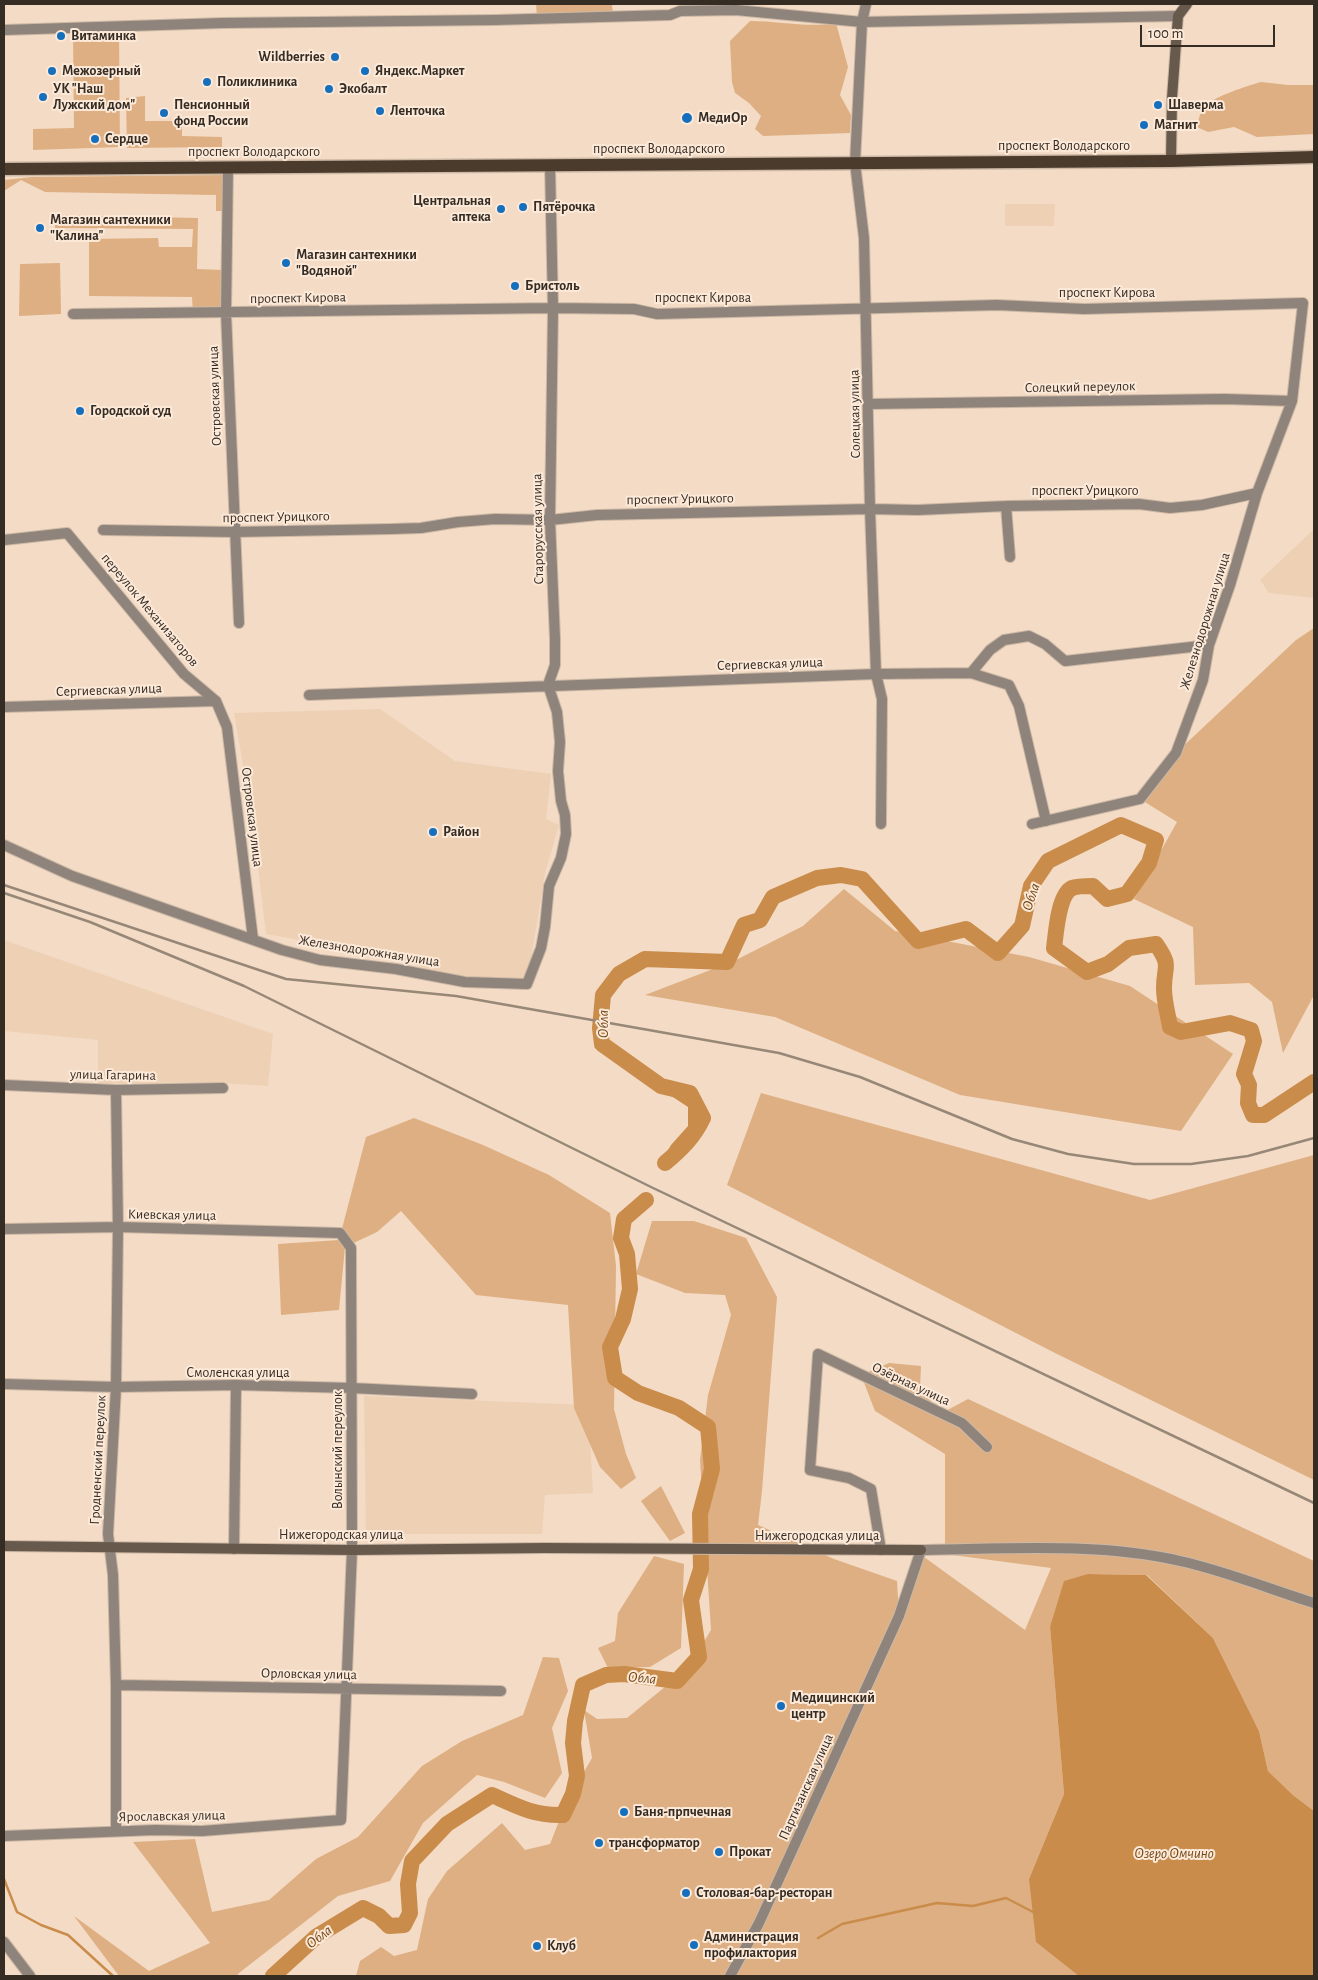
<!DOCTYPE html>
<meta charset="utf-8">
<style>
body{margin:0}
#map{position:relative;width:1318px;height:1980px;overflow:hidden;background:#f3dbc5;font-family:"Alegreya Sans",sans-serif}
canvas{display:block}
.frame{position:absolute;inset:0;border:5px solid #352c24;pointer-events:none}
.scale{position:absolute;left:1140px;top:25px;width:135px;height:22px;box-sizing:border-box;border:2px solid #352c24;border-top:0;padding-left:6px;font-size:15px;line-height:18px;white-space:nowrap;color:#352c24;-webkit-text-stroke:4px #fce9d8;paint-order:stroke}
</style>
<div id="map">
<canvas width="1318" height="1980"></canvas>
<div class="frame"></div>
<div class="scale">100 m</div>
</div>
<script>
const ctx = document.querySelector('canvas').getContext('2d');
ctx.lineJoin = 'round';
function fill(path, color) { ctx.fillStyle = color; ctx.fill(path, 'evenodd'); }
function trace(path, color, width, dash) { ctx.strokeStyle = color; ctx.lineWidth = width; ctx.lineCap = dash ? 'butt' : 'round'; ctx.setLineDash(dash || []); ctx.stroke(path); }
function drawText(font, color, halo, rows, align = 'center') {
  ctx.font = font + ' "Alegreya Sans",sans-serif'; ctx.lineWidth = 4; ctx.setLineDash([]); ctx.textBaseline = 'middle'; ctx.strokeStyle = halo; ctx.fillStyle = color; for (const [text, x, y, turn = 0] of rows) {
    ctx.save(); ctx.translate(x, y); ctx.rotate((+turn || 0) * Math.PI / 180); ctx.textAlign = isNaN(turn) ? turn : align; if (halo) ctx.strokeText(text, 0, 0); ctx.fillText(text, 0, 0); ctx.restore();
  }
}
fill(new Path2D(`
 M1005 204H1055L1054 226H1005Z
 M1314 529V598L1269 593 1260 580Z
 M380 709 455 761 551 774 546 819 559 825 545 873 527 984 465 982 393 957 266 934 252 817 234 713Z
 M4 940 273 1034 268 1086 203 1082 98 1084V1040L4 1031Z
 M364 1396 588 1405 593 1493 545 1495 542 1534H366Z`), '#eed1b5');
fill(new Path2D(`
 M536 4H612L613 16 537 17Z
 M750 21C779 21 808 28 836 23L848 67 840 95 851 115 850 133 763 136 755 129 761 116 749 103 735 93 732 82 730 41Z
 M119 31 120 147 33 150V129L74 128 73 32Z
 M1261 82 1288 85H1314V134L1257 137 1234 127 1208 132 1197 127C1199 119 1200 110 1206 105 1216 96 1247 86 1261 82Z
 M145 96V121H182V136L222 137V147L127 148 126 98Z
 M224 175 223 211H216V195L45 192 21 180 4 191V180L32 177Z
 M55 215 198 218 197 269 223 270V313H193L192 297 89 296V239L158 238 159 247H192L193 229 60 228 55 231Z
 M60 263 61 314 19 316 20 264Z
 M1314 628V995L1283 1053 1272 1002 1249 983 1195 985 1193 927 1134 899 1177 822 1140 799 1176 753 1296 640Z
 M844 889 895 931 1029 957 1130 986 1233 1054 1181 1131 960 1095 775 1017 645 995 734 961 803 926Z
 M761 1093 1150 1200 1314 1155V1480L1055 1353 727 1185Z
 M414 1118 483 1145 549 1175 610 1213 616 1266 614 1409 626 1454 636 1478 621 1489 600 1467 574 1408 568 1305 476 1295 401 1211 377 1232 345 1247 339 1310 281 1315 278 1244 339 1240 366 1137Z
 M652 1221H694L746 1238 777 1297 762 1491 758 1525 834 1559 897 1581 899 1614 924 1557 1025 1630 1051 1568 945 1554V1454L875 1411 861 1375 889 1363 921 1366 920 1389 942 1413 968 1399 1314 1561V1811L1293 1795 1268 1771 1259 1731 1213 1638 1147 1575 1088 1574 1050 1627 1064 1794 1029 1879 1079 1976H356L360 1961 381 1947 394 1956 417 1950 428 1899 447 1871 502 1823 525 1850 550 1844 567 1801 592 1758 584 1710 597 1719 627 1718 688 1668 711 1630 700 1460 708 1395 731 1315 725 1295 685 1293 636 1274Z
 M661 1486 685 1533 670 1541 641 1501Z
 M654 1556 684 1564 681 1648 650 1667 608 1668 598 1648 615 1641 618 1613Z
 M543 1657 559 1658 568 1691 552 1728 562 1773 545 1798 504 1782 477 1775 423 1823 390 1881 338 1896 239 1973 237 1976H119L74 1916 149 1971 210 1943 133 1842 195 1839 212 1912 269 1900 316 1859 358 1837 422 1766 462 1741 523 1715Z`), '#deaf82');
fill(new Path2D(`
 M602 1044 661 1086 690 1093 703 1118C694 1137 681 1150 665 1163L663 1159 671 1145 688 1126V1107L632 1070 616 1063 594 1047Z
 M1088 1574 1146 1575 1213 1638 1259 1731 1268 1771 1293 1795 1314 1811V1976H1079L1036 1942 1029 1879 1064 1794 1050 1627 1064 1581Z`), '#ca8c4b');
trace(new Path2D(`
 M4 1879 17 1912 41 1925 68 1935 113 1976
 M818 1938 842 1924 937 1903 973 1906 1006 1898 1035 1913`), '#ca8c4b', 2.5);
trace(new Path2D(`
 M665 1163C681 1150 694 1137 703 1118L690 1093 661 1086 602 1044 600 1028 603 995 619 974 645 959 727 962 744 925 760 920 773 897 817 878 841 875 862 879 918 941 966 929 998 953 1022 926 1031 886 1048 861 1121 825 1156 840 1149 863 1127 894 1107 899 1093 886C1087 886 1077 886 1072 888 1058 895 1056 934 1054 948L1087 972 1108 964 1129 948 1156 944C1172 967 1164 965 1164 988 1164 1001 1168 1015 1170 1027L1181 1032 1230 1023 1251 1030 1254 1041 1244 1074 1249 1085 1248 1103 1253 1115H1264L1314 1082
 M273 1976 317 1936 363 1908 379 1916 389 1926 404 1925 410 1913 408 1884 412 1861 447 1824 492 1795C518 1807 535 1816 563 1815L573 1794 577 1776 573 1743 575 1721 583 1685 606 1675 624 1674 677 1681 699 1657 691 1600 701 1569 700 1514 712 1469 708 1427 679 1408 638 1393 615 1378 610 1347 623 1319 630 1289 627 1254 621 1238 624 1219 646 1200`), '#ca8c4b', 16);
const street = new Path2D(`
 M866 4 862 22 855 163 864 238 870 509 876 674 882 699 881 824
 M4 30 223 23 495 20 670 15 680 11 736 10 862 22 1178 16
 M228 167 226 313 239 623
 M73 314 553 308 634 309 657 314 997 305 1084 309 1303 303 1292 401 1257 493 1230 585 1209 645 1203 680 1176 753 1140 799 1032 824
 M868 404 1224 399 1292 401
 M1006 506 1010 557
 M103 530 234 532 391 529 421 528 458 522 495 519 550 520 597 515 870 509 918 510 1006 506 1139 504 1170 508 1202 505 1257 493
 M4 540 67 533 184 674 216 701 227 727 253 939
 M971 673 1009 685 1019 706 1046 821
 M309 695 876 674 971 673 990 650 1004 640 1029 636 1045 644 1065 661 1209 645
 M4 707 216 701
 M4 845 72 876 282 950 320 960 396 969 465 982 527 984 541 948 545 927 549 886 561 858 566 834 565 815 561 801 558 771 560 742 557 712 548 685 555 665V639L550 520 553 308 550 165
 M4 1085 116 1090 223 1088
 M4 1229 118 1227 340 1233 351 1248 352 1550 341 1820 202 1831 155 1830 4 1836
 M4 1384 116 1387 236 1385 352 1388 472 1394
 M234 1549 236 1385
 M881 1550 871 1489 849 1478 810 1470 818 1354 962 1423 987 1447
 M116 1685 501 1691
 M116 1831V1685L113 1575 108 1534 116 1387 118 1227 116 1090
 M4 1942 30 1976
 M730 1976 759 1923 899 1616 921 1550C1004 1549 1099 1542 1180 1561 1226 1571 1269 1589 1314 1603`);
const secondary = new Path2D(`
 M1171 161 1172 98 1178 16 1187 4
 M4 1546 352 1550 544 1548 921 1550`);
const primary = new Path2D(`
 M4 169 1171 161 1314 157`);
trace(street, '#cdb8a5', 12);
trace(secondary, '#cdb8a5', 12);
trace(primary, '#cdb8a5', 15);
trace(street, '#8e847b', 10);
trace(secondary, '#67594c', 10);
trace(primary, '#4b3b2c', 12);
trace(new Path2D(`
 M4 885 286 979 456 996 779 1053 860 1077 1012 1139 1068 1154 1134 1164H1191L1248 1156 1314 1138
 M4 893 90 922 244 986 651 1187 1314 1503`), '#978777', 2.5);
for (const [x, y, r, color] of [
 [61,36,5,"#156fbc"],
 [335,57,5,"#156fbc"],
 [52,71,5,"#156fbc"],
 [365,71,5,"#156fbc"],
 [207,82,5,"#156fbc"],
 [329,89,5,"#156fbc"],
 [43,97,5,"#156fbc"],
 [1158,105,5,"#156fbc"],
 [380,111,5,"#156fbc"],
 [164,113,5,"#156fbc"],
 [687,118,6,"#156fbc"],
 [1144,125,5,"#156fbc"],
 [95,139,5,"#156fbc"],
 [523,207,5,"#156fbc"],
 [501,209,5,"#156fbc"],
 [40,228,5,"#156fbc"],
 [286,263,5,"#156fbc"],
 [515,286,5,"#156fbc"],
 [80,411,5,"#156fbc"],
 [433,832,5,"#156fbc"],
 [781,1706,5,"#156fbc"],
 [624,1812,5,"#156fbc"],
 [599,1843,5,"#156fbc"],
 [719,1852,5,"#156fbc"],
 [686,1893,5,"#156fbc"],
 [694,1945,5,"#156fbc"],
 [537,1946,5,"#156fbc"]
]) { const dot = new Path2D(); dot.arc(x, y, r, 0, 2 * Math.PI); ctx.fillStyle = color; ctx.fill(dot); trace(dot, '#fce9d8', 2); }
drawText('bold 14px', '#352c24', '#fce9d8', [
 ["Витаминка",71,36],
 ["Wildberries",325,57,"right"],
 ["Межозерный",62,71],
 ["Яндекс.Маркет",375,71],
 ["Поликлиника",217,82],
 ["УК \"Наш",53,89],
 ["Лужский дом\"",53,105],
 ["Экобалт",339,89],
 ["Пенсионный",174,105],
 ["фонд России",174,121],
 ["Шаверма",1168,105],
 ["Ленточка",390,111],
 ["МедиОр",698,118],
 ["Магнит",1154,125],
 ["Сердце",105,139],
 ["Центральная",491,201,"right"],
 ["аптека",491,217,"right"],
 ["Пятёрочка",533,207],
 ["Магазин сантехники",50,220],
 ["\"Калина\"",50,236],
 ["Магазин сантехники",296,255],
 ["\"Водяной\"",296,271],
 ["Бристоль",525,286],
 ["Городской суд",90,411],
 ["Район",443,832],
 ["Медицинский",791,1698],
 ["центр",791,1714],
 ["Баня-прпчечная",634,1812],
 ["трансформатор",609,1843],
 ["Прокат",729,1852],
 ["Столовая-бар-ресторан",696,1893],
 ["Администрация",704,1937],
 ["профилактория",704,1953],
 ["Клуб",547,1946]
], 'left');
drawText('14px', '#352c24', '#fce9d8', [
 ["проспект Володарского",1064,146],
 ["проспект Володарского",659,149],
 ["проспект Володарского",254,152],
 ["проспект Кирова",1107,293],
 ["проспект Кирова",298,298,-1],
 ["проспект Кирова",703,298],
 ["Солецкий переулок",1080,387,-1],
 ["Островская улица",215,396,-92],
 ["Солецкая улица",855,414,-91],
 ["проспект Урицкого",1085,491],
 ["проспект Урицкого",680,499,-1],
 ["проспект Урицкого",276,517,-1],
 ["Старорусская улица",538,529,-91],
 ["переулок Механизаторов",150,610,50],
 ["Железнодорожная улица",1205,621,-73],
 ["Сергиевская улица",770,664,-2],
 ["Сергиевская улица",109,690,-2],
 ["Островская улица",252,817,83],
 ["Железнодорожная улица",369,951,9],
 ["улица Гагарина",113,1075,1],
 ["Киевская улица",172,1215,1],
 ["Смоленская улица",238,1373],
 ["Озёрная улица",911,1384,25],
 ["Волынский переулок",338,1450,-90],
 ["Гродненский переулок",98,1460,-87],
 ["Нижегородская улица",341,1535],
 ["Нижегородская улица",817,1536],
 ["Орловская улица",309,1674,1],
 ["Партизанская улица",806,1787,-66],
 ["Ярославская улица",172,1816,-1]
]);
drawText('italic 15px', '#734918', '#fce9d8', [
 ["Обла",1031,897,-71],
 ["Обла",603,1024,-90],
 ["Обла",642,1678,5],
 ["Озеро Омчино",1174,1853],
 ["Обла",319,1937,-37]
]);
</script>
